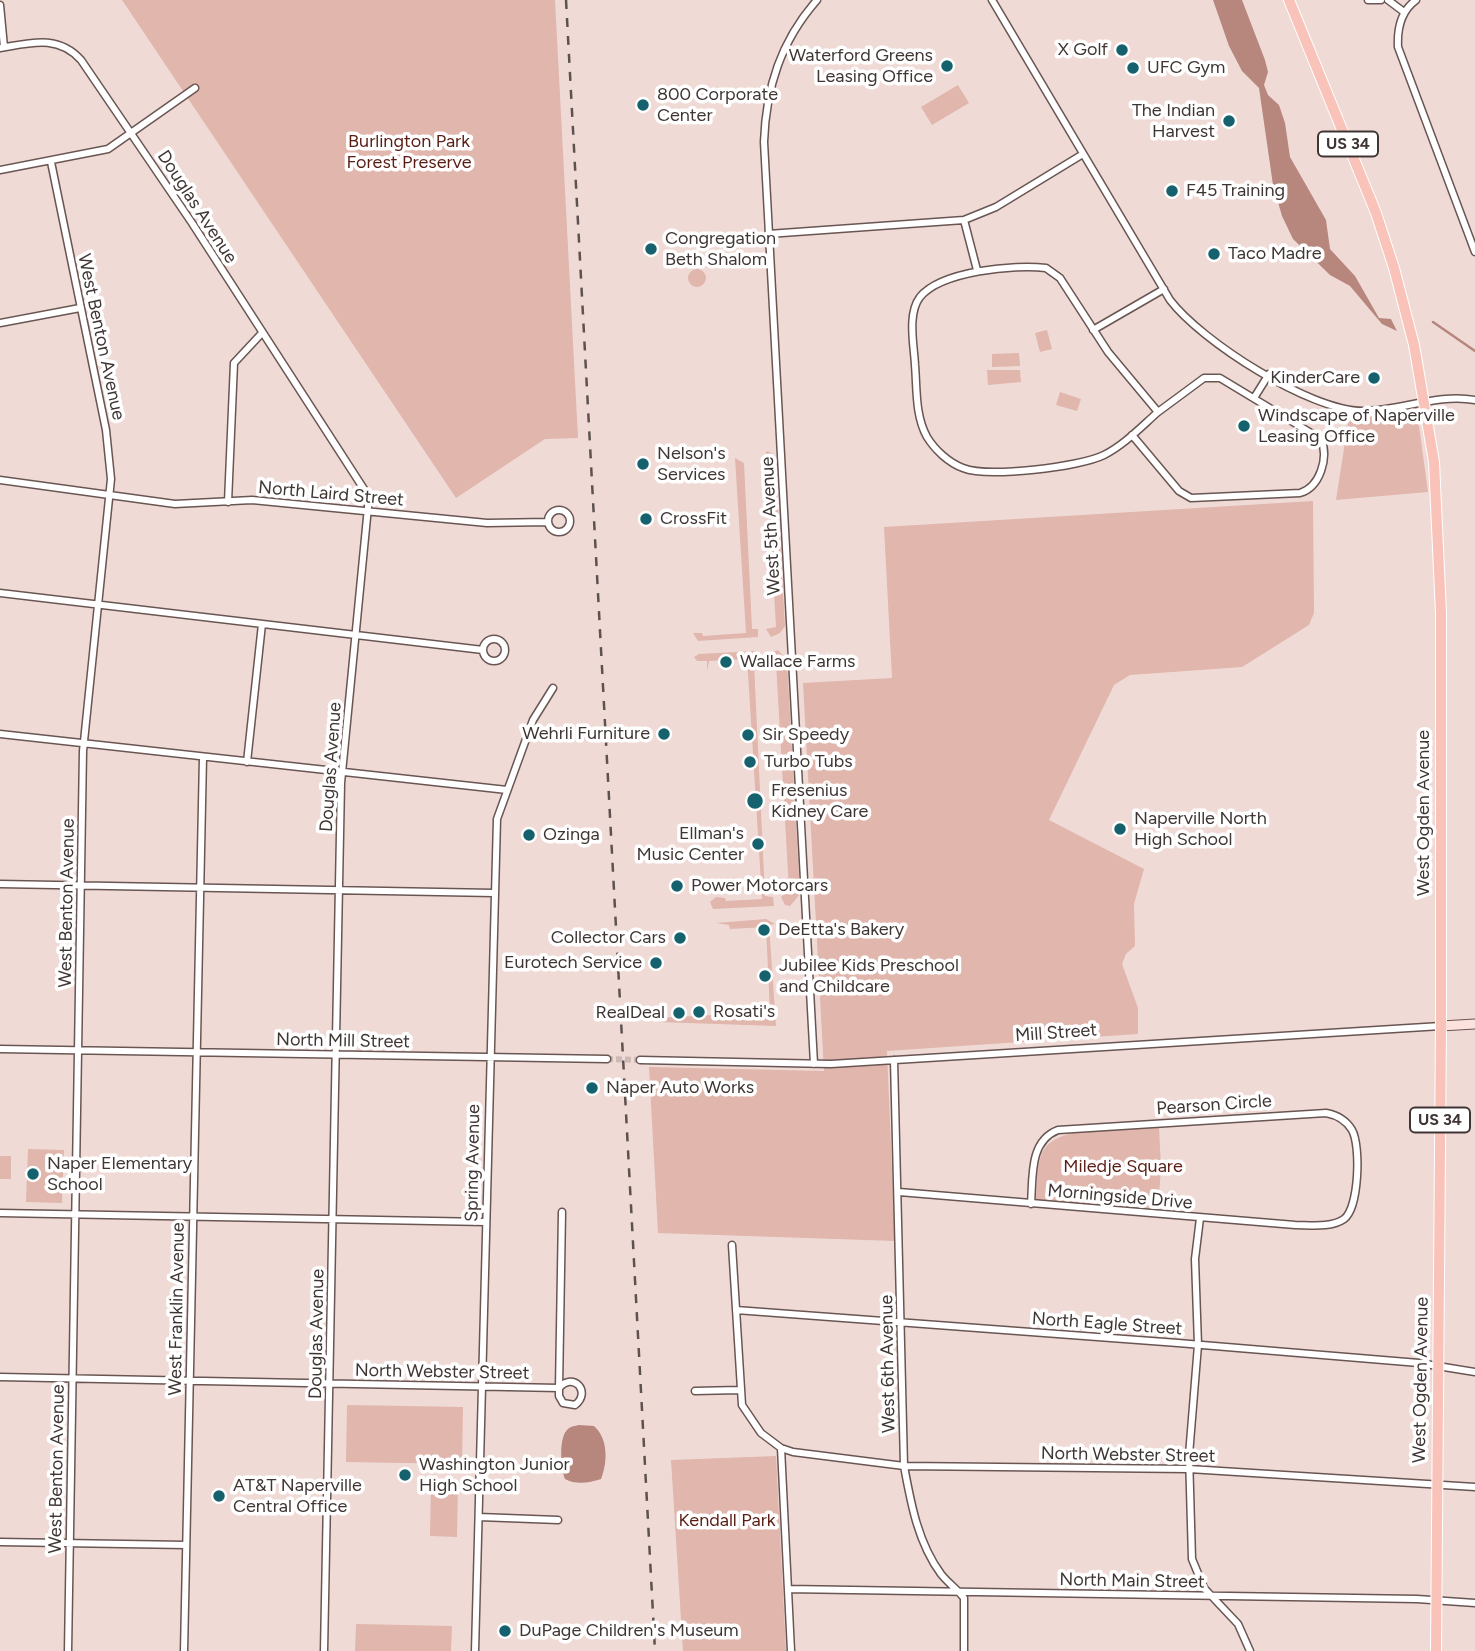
<!DOCTYPE html>
<style>
body{margin:0}
canvas{display:block;background:#f0dad6}
</style>
<canvas width="1475" height="1651"></canvas>
<script>
const ctx = document.querySelector('canvas').getContext('2d');
ctx.lineJoin = 'round';
function fill(path, color) { ctx.fillStyle = color; ctx.fill(path, 'evenodd'); }
function trace(path, color, width, dash) { ctx.strokeStyle = color; ctx.lineWidth = width; ctx.lineCap = dash ? 'butt' : 'round'; ctx.setLineDash(dash || []); ctx.stroke(path); }
function drawText(font, color, halo, rows, align = 'center') {
  ctx.font = font + ' Figtree,sans-serif'; ctx.lineWidth = 7; ctx.setLineDash([]); ctx.textBaseline = 'middle'; ctx.strokeStyle = halo; ctx.fillStyle = color; for (const [text, x, y, turn = 0] of rows) {
    ctx.save(); ctx.translate(x, y); ctx.rotate((+turn || 0) * Math.PI / 180); ctx.textAlign = isNaN(turn) ? turn : align; if (halo) ctx.strokeText(text, 0, 0); ctx.fillText(text, 0, 0); ctx.restore();
  }
}
fill(new Path2D(`
 M122 0H555L578 438 545 439 456 498Z
 M958 85 969 103 932 125 921 107Z
 M688 278a9 9 0 1 1 18 0a9 9 0 1 1-18 0Z
 M1047 330 1052 349 1040 352 1035 333Z
 M1019 353 1020 366 992 367V354Z
 M987 370H1020L1021 382 988 385Z
 M1060 392 1081 399 1077 411 1056 405Z
 M1416 404 1428 492 1336 500 1350 410Z
 M766 451 772 453 775 459 785 626 780 633 771 637 766 629 776 627Z
 M735 458 744 463 752 629H758V637L698 641 693 633H702L703 636 746 633Z
 M1313 501 1314 613 1309 625 1242 667 1130 675 1114 685 1049 820 1144 869 1134 904 1135 946 1126 954 1122 964 1138 1008V1034L887 1051 895 1241 658 1233 649 1067 824 1071 803 683 892 678 884 527Z
 M778 650 787 660 800 894 790 906 785 905 781 897 789 890 776 663 769 657 770 653Z
 M756 651 759 654 760 664H754L765 896 773 897 774 906 713 909 710 902 716 897 725 898 726 901 762 899 748 673 746 659 709 661 707 671V661H697L694 657 699 654Z
 M766 919 775 924 769 925 776 1026 658 1022 657 1018 770 1012 766 927 730 929 729 925 716 923Z
 M1159 1127 1161 1168 1158 1209 1036 1200C1037 1184 1036 1164 1043 1151 1059 1123 1129 1129 1159 1127Z
 M28 1149 64 1150 62 1203 26 1202Z
 M0 1156H11V1179H0Z
 M347 1405 463 1407 462 1464 346 1462Z
 M776 1456 786 1651H683L671 1460Z
 M431 1482 458 1483 457 1537 430 1536Z
 M356 1624 452 1626 451 1651H355Z`), '#e0b6ad');
fill(new Path2D(`
 M1213 0H1242L1265 60 1268 72 1264 85 1268 95 1279 105 1285 123 1290 157 1326 220 1330 249 1355 276 1379 318 1391 319 1397 331 1382 324 1350 286 1330 275 1293 239 1282 216 1273 185 1259 88 1242 71 1229 46Z
 M579 1425 594 1426C608 1438 608 1462 601 1479 589 1483 576 1485 565 1479 561 1468 558 1437 568 1429 571 1426 575 1426 579 1425Z`), '#b7867d');
trace(new Path2D(`
 M1433 322 1475 351`), '#b7867d', 2.5);
trace(new Path2D(`
 M607 1059 640 1060`), '#cdb9b6', 6, [6, 3]);
const minor = new Path2D(`
 M992 0 1170 300C1201 341 1310 411 1363 411 1400 411 1438 393 1475 400
 M1368 0H1381
 M1388 0 1404 12
 M1416 0C1401 11 1397 28 1398 47L1475 252
 M0 5 4 47
 M0 48C30 43 58 34 81 60L192 223 369 497 341 783 324 1651
 M51 162 106 430 111 479 83 751 68 1651
 M0 170 108 149 195 88
 M964 220 977 270
 M768 234 964 220 996 207 1083 154
 M1046 268 1060 278 1108 352 1158 412C1141 427 1124 445 1104 455 1080 467 988 478 963 468 949 463 935 450 927 437 915 415 917 389 915 365 914 345 907 314 920 297 941 271 1015 264 1046 268Z
 M0 323 80 308
 M1093 330 1164 289
 M1254 398 1269 374
 M1132 435 1179 491 1191 498 1300 493C1320 487 1329 458 1321 439L1220 378H1204L1158 412
 M0 480 175 504 252 500 487 523 548 522
 M228 502 234 363 262 333
 M548 521a11 11 0 1 1 22 0a11 11 0 1 1-22 0Z
 M0 593 483 650
 M483 650a11 11 0 1 1 22 0a11 11 0 1 1-22 0Z
 M0 734 507 790
 M247 762 262 624
 M0 884 494 893
 M0 1049 607 1059
 M640 1060 831 1064 1441 1026
 M894 1060 904 1466C911 1504 918 1543 941 1574 948 1583 957 1589 964 1598V1651
 M814 1064 764 142C766 87 781 41 817 0
 M899 1192 1295 1225C1310 1225 1331 1228 1344 1219 1359 1208 1361 1146 1352 1130 1346 1120 1337 1115 1326 1113L1058 1130C1029 1141 1033 1177 1031 1204
 M0 1213 486 1222
 M1200 1218 1195 1259 1198 1345 1189 1455 1192 1559 1204 1588 1238 1624 1250 1651
 M732 1245 742 1405 761 1433 781 1448 793 1452 904 1466 1189 1469 1475 1487
 M736 1310 1178 1343 1419 1363 1475 1372
 M0 1377 559 1388C573 1371 592 1392 575 1405L563 1403 559 1396V1388L562 1212
 M695 1391 739 1390
 M781 1448 791 1651
 M479 1517 558 1520
 M0 1542 186 1545
 M788 1589 1417 1599 1475 1603
 M184 1651 203 757
 M475 1651 497 819 533 720 553 688`);
const secondary = new Path2D(`
 M1441 1026 1475 1024`);
const primary = new Path2D(`
 M1289 0 1376 213 1394 268 1414 345 1434 462 1441 613V1026L1436 1651`);
trace(minor, '#695653', 9);
trace(secondary, '#695653', 11);
trace(primary, '#fff', 12);
trace(minor, '#fff', 6);
trace(secondary, '#fce1dc', 9);
trace(primary, '#fac3b9', 10);
trace(new Path2D(`
 M566 0 655 1651`), '#5e5250', 2.5, [9, 9]);
for (const [x, y, r, color] of [
 [1122,50,7,"#15616d"],
 [947,66,7,"#15616d"],
 [1133,68,7,"#15616d"],
 [643,105,7,"#15616d"],
 [1229,121,7,"#15616d"],
 [1172,191,7,"#15616d"],
 [651,249,7,"#15616d"],
 [1214,254,7,"#15616d"],
 [1374,378,7,"#15616d"],
 [1244,426,7,"#15616d"],
 [643,464,7,"#15616d"],
 [646,519,7,"#15616d"],
 [726,662,7,"#15616d"],
 [664,734,7,"#15616d"],
 [748,735,7,"#15616d"],
 [750,762,7,"#15616d"],
 [755,801,9,"#15616d"],
 [1120,829,7,"#15616d"],
 [529,835,7,"#15616d"],
 [758,844,7,"#15616d"],
 [677,886,7,"#15616d"],
 [764,930,7,"#15616d"],
 [680,938,7,"#15616d"],
 [656,963,7,"#15616d"],
 [765,976,7,"#15616d"],
 [699,1012,7,"#15616d"],
 [679,1013,7,"#15616d"],
 [592,1088,7,"#15616d"],
 [33,1174,7,"#15616d"],
 [405,1475,7,"#15616d"],
 [219,1496,7,"#15616d"],
 [505,1631,7,"#15616d"]
]) { const dot = new Path2D(); dot.arc(x, y, r, 0, 2 * Math.PI); ctx.fillStyle = color; ctx.fill(dot); trace(dot, '#fff', 2.5); }
for (const [x, y, w] of [
 [1348,144,60],
 [1440,1120,60]
]) { const box = new Path2D(); box.roundRect(x - w / 2, y - 12.5, w, 25, 5); ctx.fillStyle = '#fff'; ctx.fill(box); trace(box, '#3f3634', 2); }
drawText('bold 16px', '#3f3634', null, [
 ["US 34",1348,144],
 ["US 34",1440,1120]
]);
drawText('18px', '#3f3634', '#fff', [
 ["X Golf",1108,50,"right"],
 ["Waterford Greens",933,56,"right"],
 ["Leasing Office",933,77,"right"],
 ["UFC Gym",1147,68],
 ["800 Corporate",657,95],
 ["Center",657,116],
 ["The Indian",1215,111,"right"],
 ["Harvest",1215,132,"right"],
 ["F45 Training",1186,191],
 ["Congregation",665,239],
 ["Beth Shalom",665,260],
 ["Taco Madre",1228,254],
 ["KinderCare",1360,378,"right"],
 ["Windscape of Naperville",1258,416],
 ["Leasing Office",1258,437],
 ["Nelson's",657,454],
 ["Services",657,475],
 ["CrossFit",660,519],
 ["Wallace Farms",740,662],
 ["Wehrli Furniture",650,734,"right"],
 ["Sir Speedy",762,735],
 ["Turbo Tubs",764,762],
 ["Fresenius",771,791],
 ["Kidney Care",771,812],
 ["Naperville North",1134,819],
 ["High School",1134,840],
 ["Ellman's",744,834,"right"],
 ["Music Center",744,855,"right"],
 ["Ozinga",543,835],
 ["Power Motorcars",691,886],
 ["DeEtta's Bakery",778,930],
 ["Collector Cars",666,938,"right"],
 ["Eurotech Service",642,963,"right"],
 ["Jubilee Kids Preschool",779,966],
 ["and Childcare",779,987],
 ["Rosati's",713,1012],
 ["RealDeal",665,1013,"right"],
 ["Naper Auto Works",606,1088],
 ["Naper Elementary",47,1164],
 ["School",47,1185],
 ["Washington Junior",419,1465],
 ["High School",419,1486],
 ["AT&T Naperville",233,1486],
 ["Central Office",233,1507],
 ["DuPage Children's Museum",519,1631]
], 'left');
drawText('18px', '#5a1d14', '#fff', [
 ["Burlington Park",409,142],
 ["Forest Preserve",409,163],
 ["Miledje Square",1123,1167],
 ["Kendall Park",727,1521]
]);
drawText('18px', '#3f3634', '#fff', [
 ["Douglas Avenue",197,207,57],
 ["West Benton Avenue",101,337,78],
 ["North Laird Street",331,494,5],
 ["West 5th Avenue",771,526,-93],
 ["Douglas Avenue",331,767,-86],
 ["West Ogden Avenue",1424,813,-90],
 ["West Benton Avenue",67,903,-89],
 ["Mill Street",1056,1033,-4],
 ["North Mill Street",343,1041,1],
 ["Pearson Circle",1214,1105,-4],
 ["Spring Avenue",473,1163,-89],
 ["Morningside Drive",1120,1197,5],
 ["West Franklin Avenue",177,1309,-89],
 ["North Eagle Street",1107,1324,4],
 ["Douglas Avenue",317,1334,-89],
 ["West 6th Avenue",888,1364,-91],
 ["North Webster Street",442,1372,1],
 ["West Ogden Avenue",1421,1380,-89],
 ["North Webster Street",1128,1455,1],
 ["West Benton Avenue",57,1469,-89],
 ["North Main Street",1132,1581,1]
]);
</script>
